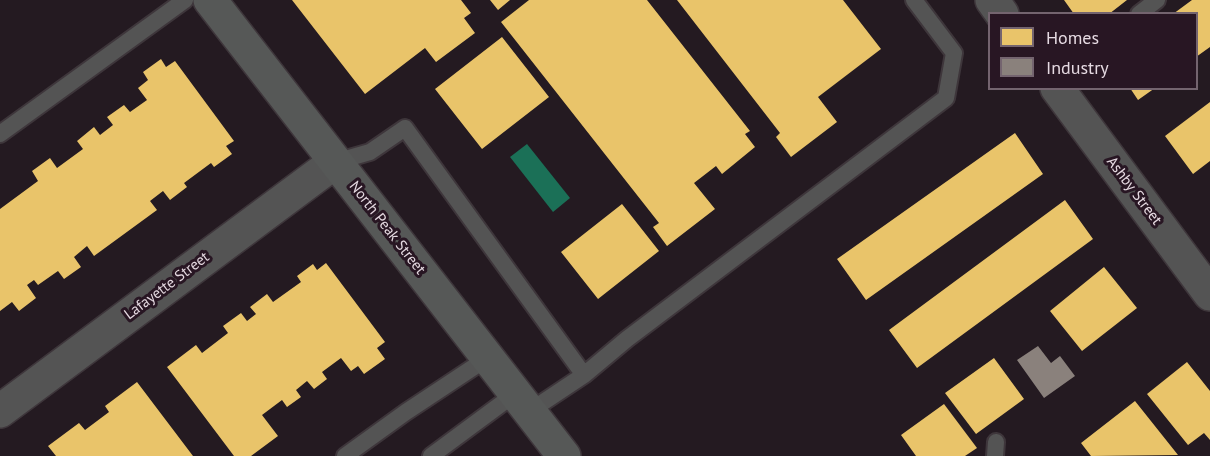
<!DOCTYPE html>
<style>
body{margin:0}
#map{position:relative;width:1210px;height:456px;overflow:hidden;background:#241a21;font-family:"PT Sans",sans-serif}
canvas{display:block}
.legend{position:absolute;left:988px;top:12px;width:210px;height:78px;box-sizing:border-box;background:#281623;border:2px solid #74646f;margin:0;padding:8px 10px;list-style:none;font-size:18px;color:#e6dae2}
.legend li{display:flex;align-items:center;gap:12px;height:30px}
.legend b{width:30px;border:2px solid #74646f}
</style>
<div id="map">
<canvas width="1210" height="456"></canvas>
<ul class="legend">
<li><b style="height:16px;background:#e9c46a"></b>Homes</li>
<li><b style="height:16px;background:#8a817c"></b>Industry</li>
</ul>
</div>
<script>
const ctx = document.querySelector('canvas').getContext('2d');
ctx.lineJoin = 'round';
function fill(path, color) { ctx.fillStyle = color; ctx.fill(path, 'evenodd'); }
function trace(path, color, width, dash) { ctx.strokeStyle = color; ctx.lineWidth = width; ctx.lineCap = dash ? 'butt' : 'round'; ctx.setLineDash(dash || []); ctx.stroke(path); }
function drawText(font, color, halo, rows, align = 'center') {
  ctx.font = font + ' "PT Sans",sans-serif'; ctx.lineWidth = 6; ctx.setLineDash([]); ctx.textBaseline = 'middle'; ctx.strokeStyle = halo; ctx.fillStyle = color; for (const [text, x, y, turn = 0] of rows) {
    ctx.save(); ctx.translate(x, y); ctx.rotate((+turn || 0) * Math.PI / 180); ctx.textAlign = isNaN(turn) ? turn : align; if (halo) ctx.strokeText(text, 0, 0); ctx.fillText(text, 0, 0); ctx.restore();
  }
}
fill(new Path2D(`
 M527 144 570 198 553 212 510 157Z`), '#1b7057');
fill(new Path2D(`
 M292 0H461L471 13 464 18 475 33 436 62 425 48 365 94Z
 M490 0H510L498 10Z
 M529 0H647L750 131 745 134 755 147 722 174 716 166 694 183 715 209 667 246 653 227 659 223 501 22Z
 M677 0H843L881 49 818 97 837 122 791 157 776 137 780 133Z
 M1064 0H1127L1109 14H1074Z
 M1192 0H1210V47L1196 57V14H1173Z
 M502 37 549 97 482 149 435 89Z
 M161 59 166 67 175 61 234 141 226 146 232 154 214 167 211 163 184 183 187 187 170 200 163 191 150 201 157 210 94 256 87 246 74 257 81 267 64 279 58 271 38 285 34 280 27 285 36 298 19 311 12 302 0 311V209L38 181 32 171 50 158 57 168 83 149 77 141 94 127 100 135 113 125 107 117 124 105 130 112 147 100 138 88 148 80 143 72Z
 M1130 88H1155L1138 100Z
 M1210 102V161L1193 174 1165 136Z
 M1015 133 1043 174 866 300 837 259Z
 M1065 200 1093 239 917 368 889 330Z
 M622 204 659 251 598 299 561 252Z
 M326 263 385 342 377 348 385 359 364 374 358 366 351 371 341 358 322 372 327 379 314 389 307 381 296 390 301 397 287 407 282 400 262 415 278 436 251 456H234L167 367 196 345 202 353 228 333 223 326 241 313 247 321 256 314 250 307 267 294 273 302 301 282 297 276 313 264 317 270Z
 M1104 267 1137 308 1082 351 1050 311Z
 M994 358 1024 399 976 434 945 393Z
 M1187 362 1210 391V440L1204 433 1188 445 1147 394Z
 M137 382 193 456H56L48 446 79 423 85 430 109 412 105 406Z
 M1135 401 1178 455 1091 456 1081 443Z
 M944 404 977 448 965 456H916L901 435Z`), '#e9c46a');
fill(new Path2D(`
 M1038 346 1051 363 1060 356 1075 376 1044 398 1017 360Z`), '#8a817c');
const lane = new Path2D(`
 M1139 14 1157 0
 M0 134 185 0
 M335 162 370 152 405 128 584 375
 M530 411 584 375 627 339 946 98 954 53 914 0
 M345 456 406 412 489 357
 M431 456 516 393
 M995 456 996 442`);
const street = new Path2D(`
 M992 0 1002 14
 M1057 88 1210 294
 M0 411 335 162`);
const secondary = new Path2D(`
 M210 0 564 456`);
trace(lane, '#3e363b', 20);
trace(street, '#3e363b', 36);
trace(secondary, '#3e363b', 36);
trace(lane, '#545454', 16);
trace(street, '#545454', 33);
trace(secondary, '#565857', 33);
drawText('15px', '#e6dae2', '#281623', [
 ["Ashby Street",1134,191,53],
 ["North Peak Street",387,228,52],
 ["Lafayette Street",167,286,-37]
]);
</script>
